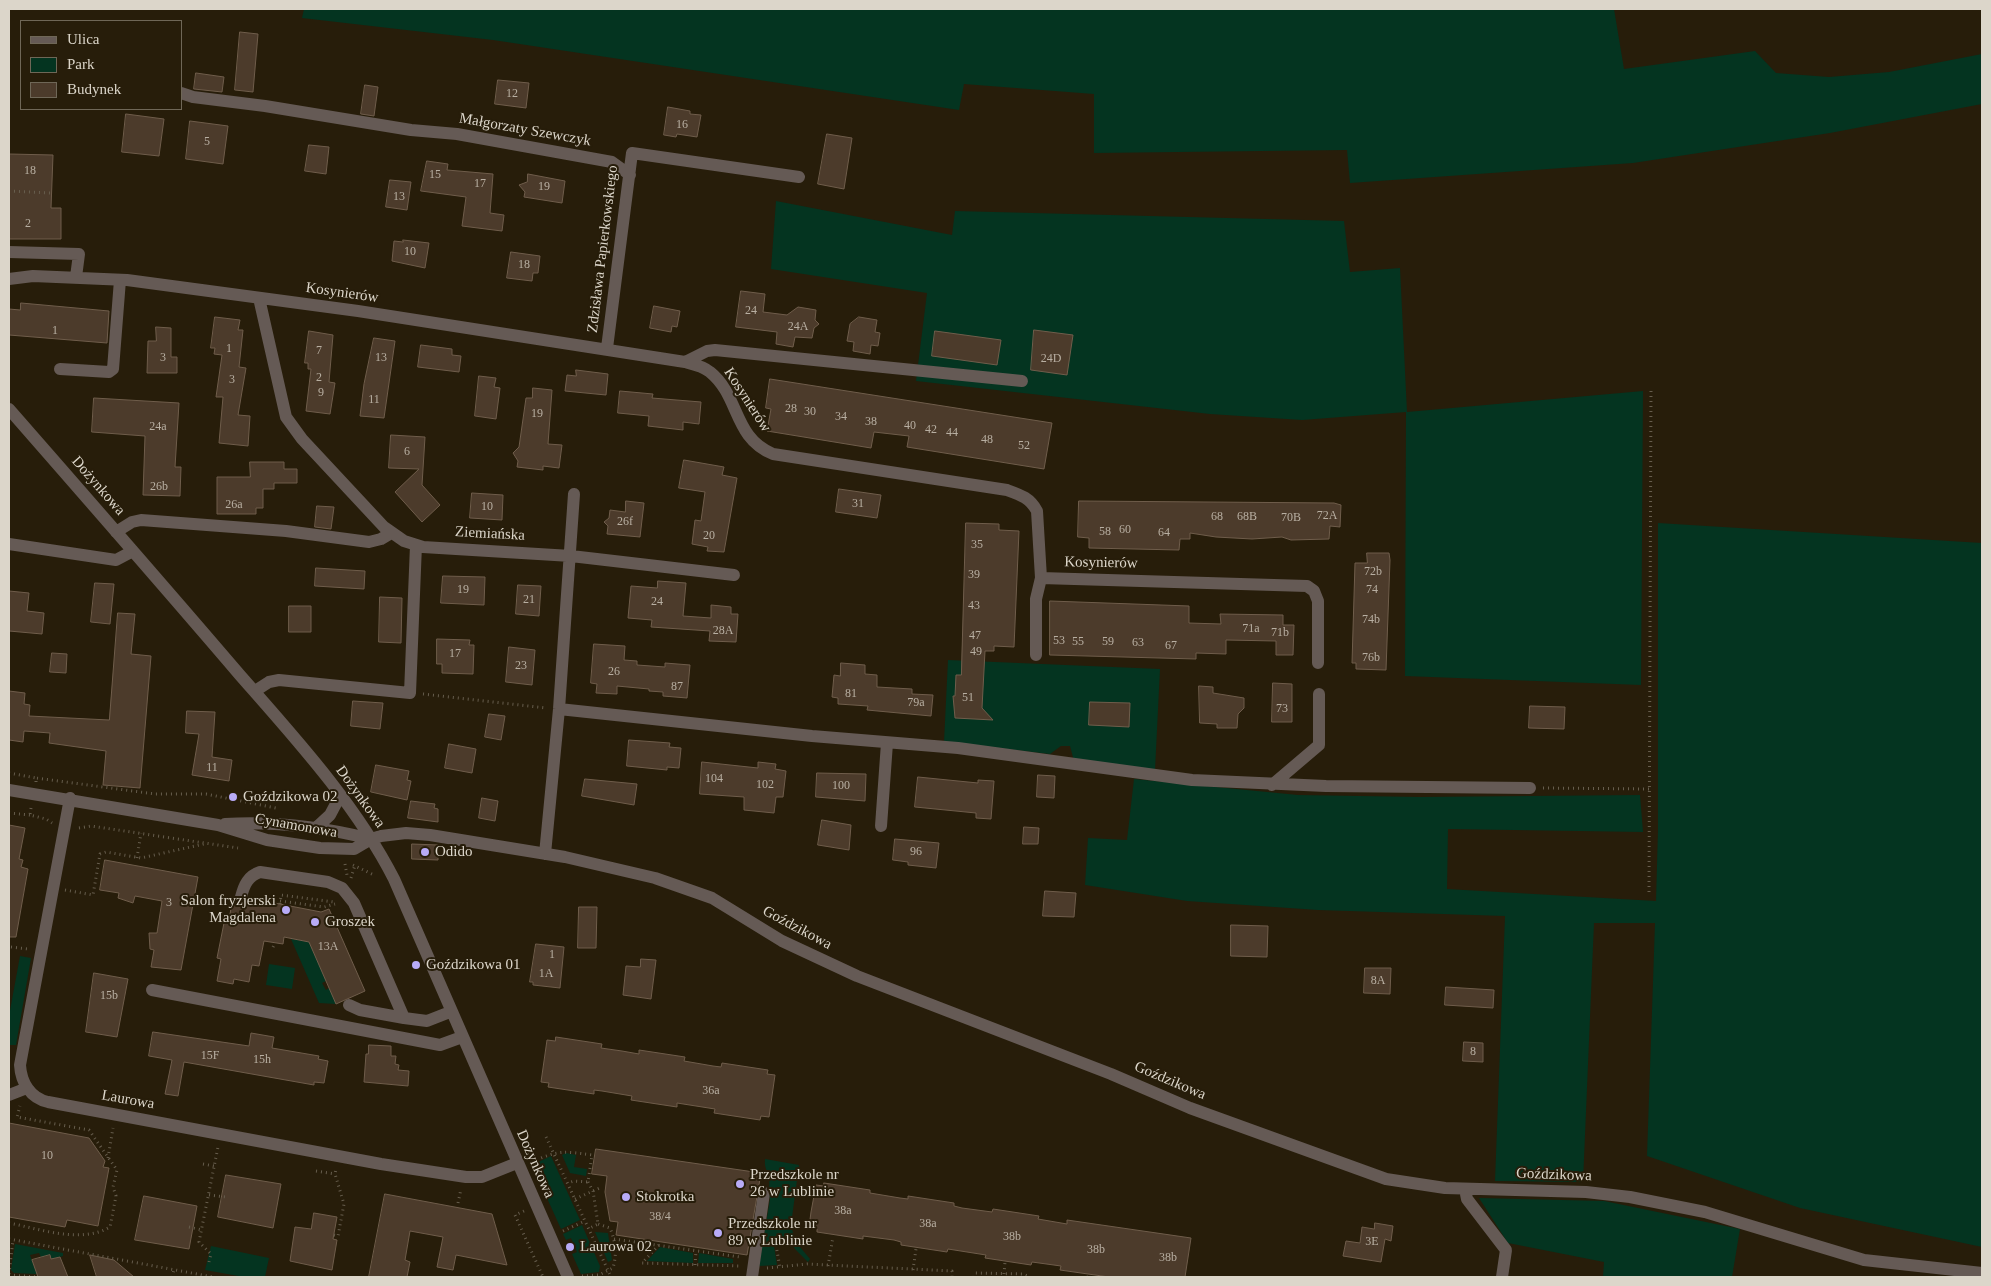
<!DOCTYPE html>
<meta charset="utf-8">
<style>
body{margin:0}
#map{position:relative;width:1991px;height:1286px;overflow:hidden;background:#271d0a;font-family:"Times New Roman",serif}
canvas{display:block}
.frame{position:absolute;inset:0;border:10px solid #dcd6ca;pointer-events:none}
.legend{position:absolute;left:20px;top:20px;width:162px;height:90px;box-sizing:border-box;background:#271d0a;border:1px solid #6f6757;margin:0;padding:6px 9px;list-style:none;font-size:15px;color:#dcd6ca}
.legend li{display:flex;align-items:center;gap:10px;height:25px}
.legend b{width:25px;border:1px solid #6f6757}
</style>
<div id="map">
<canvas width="1991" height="1286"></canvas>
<div class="frame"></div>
<ul class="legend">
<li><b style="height:6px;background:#655a55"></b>Ulica</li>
<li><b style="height:14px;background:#043420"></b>Park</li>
<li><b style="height:14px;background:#4c3b2b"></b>Budynek</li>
</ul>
</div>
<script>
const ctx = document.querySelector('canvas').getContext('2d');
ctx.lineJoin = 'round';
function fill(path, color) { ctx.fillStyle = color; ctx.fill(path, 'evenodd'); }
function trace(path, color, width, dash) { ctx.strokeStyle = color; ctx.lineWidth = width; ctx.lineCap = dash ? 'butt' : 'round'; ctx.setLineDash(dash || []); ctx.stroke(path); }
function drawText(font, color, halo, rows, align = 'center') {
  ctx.font = font + ' "Times New Roman",serif'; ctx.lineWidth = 4; ctx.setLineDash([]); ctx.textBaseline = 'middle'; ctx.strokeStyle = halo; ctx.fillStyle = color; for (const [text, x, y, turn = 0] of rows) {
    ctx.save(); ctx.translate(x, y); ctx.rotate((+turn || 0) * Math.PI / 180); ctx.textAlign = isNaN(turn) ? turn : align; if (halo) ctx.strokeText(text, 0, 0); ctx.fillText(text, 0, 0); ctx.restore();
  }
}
fill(new Path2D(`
 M304 9H1614L1624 69 1755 51 1776 73 1829 77 1889 72 1982 54V104L1830 133 1633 163 1350 183 1347 150 1094 153V94L964 84 959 110 493 40 302 18Z
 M776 201 952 235 955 211 1344 221 1350 272 1400 268 1407 412 1643 391 1641 685 1405 676 1406 412 1302 420 1210 414 916 381 927 293 771 269Z
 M1658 523 1982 543V1247L1800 1208 1647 1156 1655 923H1594L1583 1182 1495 1181 1505 916 1318 910 1187 901 1085 885 1088 838 1127 840 1134 779 1298 795 1420 797 1640 795 1643 832 1448 829 1447 889 1656 901 1658 830Z
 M948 660 1160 669 1155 770 1074 761 1070 746H1061L1050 754 944 742Z
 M291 939 309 942 326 981 322 983 326 990 329 988 336 1004 319 1003Z
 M20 956 31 958 16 1045H9V1016Z
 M269 964 295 968 292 989 266 985Z
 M566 1153 576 1155 574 1167 587 1169 586 1176 570 1173 562 1155Z
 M551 1156 580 1220 561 1229 532 1165Z
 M765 1159 799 1165 791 1225 795 1241 810 1259 808 1262 795 1249 791 1243 774 1246 777 1265 759 1266 770 1199C768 1192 770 1186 769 1179 768 1171 764 1169 765 1159Z
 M1479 1198 1604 1201 1740 1229 1732 1277H1603L1604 1262 1508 1243Z
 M582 1225 600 1266 599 1272 581 1274 572 1254 577 1252 571 1238 566 1240 563 1234Z
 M595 1232 608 1233 612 1260 608 1262Z
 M15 1244 63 1253V1256L51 1259 50 1255 41 1257 39 1253 30 1255 37 1274 14 1273 11 1270Z
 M211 1246 269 1258 265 1277H244L205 1270Z
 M660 1247 693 1253V1263L647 1261Z
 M699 1253 733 1259V1263H698Z`), '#043420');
const building = new Path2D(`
 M240 32 258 34 253 92 235 90Z
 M196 73 224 77 222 92 194 89Z
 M498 80 529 83 526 108 495 104Z
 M365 85 378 87 374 116 361 114Z
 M668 107 690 111V114L701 115 697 137 677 134 676 137 664 135Z
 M126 114 164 119 159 156 122 152Z
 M190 121 228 126 223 164 186 159Z
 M827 134 852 138 844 189 818 184Z
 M309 145 329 147 326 174 305 171Z
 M9 154 53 155 51 208H61V239H9Z
 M427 161 448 164 447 170 493 174 490 213 504 215 502 231 462 226 466 197 421 191Z
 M528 174 565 181 562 203 524 197 525 192 519 185 527 182Z
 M390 180 411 182 407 210 386 207Z
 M403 240 429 243 425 268 392 261 394 241 403 242Z
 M511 252 540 256 538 273H533L532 281 507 278Z
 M741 291 765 294 763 312 787 315 798 307 816 310 815 320 819 324 814 328 812 338 795 337 793 347 776 344 777 332 736 327Z
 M21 303 109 311 107 343 9 335V309L20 310Z
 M654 306 680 311 677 327 672 326 671 332 650 328Z
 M215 317 240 320 238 330H243L239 367 246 368 238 415 250 416 248 446 219 443 223 397H216L222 355 214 354 215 348H211Z
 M859 317 877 320 875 332 880 333 878 346 871 345 870 354 853 351 854 342 847 341 850 324Z
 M156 327 171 328V357H177V373H147L148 341H156Z
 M1034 330 1073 335 1067 375 1031 370Z
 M309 331 333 335 329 382 335 383 330 414 306 411 311 369H308V363H305Z
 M935 331 1001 340 997 365 932 356Z
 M374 338 395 341 384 418 360 416 364 384Z
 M421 345 452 349V355L461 356 459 372 418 367Z
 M576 370 608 374 606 395 565 391 567 375 576 376Z
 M479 376 496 378 494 387 500 388 496 419 475 416Z
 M770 379 1052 423 1044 469 907 447 909 436 874 432 871 448 767 431 771 409 766 408Z
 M533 388 552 390 548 444 562 445 559 468 543 466V470L517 467 518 461 513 453 519 447 526 398H532Z
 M620 391 653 394 652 398 701 402 699 424 683 422V430L648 426 649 416 618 413Z
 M94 398 179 403 175 467H181L180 496 143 495 145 436 92 432Z
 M391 435 425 437 422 485 440 505 422 522 395 492 419 469 389 468Z
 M684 460 724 467 722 475 737 478 724 552 707 551 708 547 692 544 695 520 701 521 705 492 679 488Z
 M250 462H284V469H297V483H274V489H263V508H256V514H217V477H250Z
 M839 489 881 495 877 518 836 512Z
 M472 493 503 495 502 520 470 518Z
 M626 501 644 503 640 537 607 534 608 526 604 522 609 518 610 510 625 512Z
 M1079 501 1334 503 1341 505 1340 527 1330 526 1329 539 1291 540 1282 537 1252 539 1216 537 1190 533V539H1180L1179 550 1089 548V538L1078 537Z
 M317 506 334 507 331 529 315 527Z
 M966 523 999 524V530L1019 531 1014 647 994 646V651H985L982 708 993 720 955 718 953 696H955L956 675H961Z
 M1367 553H1389L1390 560 1386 670 1356 669V663H1352L1355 563H1367Z
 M316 568 365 571 364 589 315 586Z
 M443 576 485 577 484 605 441 603Z
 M658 581 686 583 683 616 711 618V605L731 607V614H738L736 642 709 641 710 631 651 627 652 620 628 618 631 586 657 588Z
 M95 583 114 584 110 624 91 622Z
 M518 585 541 586 539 616 516 614Z
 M9 591 29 593 27 611 44 613 42 634 9 631Z
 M380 597 402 598 401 643 379 642Z
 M1050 601 1189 606V623L1221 624 1220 614 1283 615V625H1294L1293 655H1276V641L1226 640V654L1196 653V659L1050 655Z
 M289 606H311V632H289Z
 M118 613 135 614 131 654 151 656 140 788 103 785 106 751 49 743 50 733 24 731 23 742 9 740V691L25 693 24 704 30 705 29 716 109 720Z
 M437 639 470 640 469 645H474L473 674 442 673V664H437Z
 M594 644 625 646 624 660 637 661V665L665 667V663L690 665 687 698 663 696V692L649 691V689L617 686V694L596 693 597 684 591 683Z
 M509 647 535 650 532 685 506 682Z
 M52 653 67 654 66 673 50 672Z
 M841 663 865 665V674L877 675V687L912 689V694L933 695 931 716 867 710 868 706 838 704V698L832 697 834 675 840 676Z
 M1273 683 1292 684V722H1272Z
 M1199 686 1213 687V693L1244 698V708L1238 714 1237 728H1217V724L1200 723Z
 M353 701 383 703 380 729 351 726Z
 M1090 702 1130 703 1129 727 1089 725Z
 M1530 706 1565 707 1564 729 1529 728Z
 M187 711 215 712 212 757 232 760 229 781 192 775 199 734 186 733Z
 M489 714 505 716 501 740 485 737Z
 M629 740 670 743 669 747 681 748 679 768 667 767V770L627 766Z
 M449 744 476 749 472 773 445 768Z
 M702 762 758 768V762L776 764 775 769 786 771 783 797H776L774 813 744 810V797L700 794Z
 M376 765 409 771 407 780 411 781 407 800 371 792Z
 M817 773 866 774 865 801 816 797Z
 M1038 775 1055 776 1054 798 1037 797Z
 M918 777 978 783V780L994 781 991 819 976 818V813L915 807Z
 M585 779 637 784 634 805 582 796Z
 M482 798 498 801 495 821 479 818Z
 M411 801 435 804 434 808 438 809V822L408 818Z
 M822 820 851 825 849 850 818 845Z
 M9 825 25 828 19 859 23 860 21 867 28 869 16 937H9Z
 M1024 827 1039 828 1038 844H1023Z
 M895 839 939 843 936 868 908 865V862L893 860Z
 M412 844 438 845V860L412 859Z
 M105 860 198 877 181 970 151 967 154 950 150 949 149 933H157L162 901 135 896 133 903 118 898 119 893 100 890Z
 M1045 891 1076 893 1074 917 1043 916Z
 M233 897 235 902 239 905 246 903 249 898 321 912 329 909 365 991 336 1004 309 942 284 937 283 944 264 941 259 966 252 965 249 982 234 979 233 984 217 981 221 959 217 958 225 918H229Z
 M579 907H597L596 948H578Z
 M1231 925 1268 926 1267 957 1231 956Z
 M536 944 564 947 560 988 533 985V982H530Z
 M641 959 656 960 651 999 623 995 626 966 640 967Z
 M1365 968H1391L1390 994 1364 993Z
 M94 973 128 979 117 1037 86 1032Z
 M1446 987 1494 990 1493 1008 1445 1005Z
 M153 1032 249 1046 251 1033 274 1037 272 1048 319 1056 318 1059 328 1061 324 1083 314 1082V1085L184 1062 178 1096 165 1094 172 1060 149 1056Z
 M556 1037 602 1044 601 1048 622 1051 639 1054V1050L685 1057 684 1061 713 1066 721 1067 722 1063 768 1070 767 1074 775 1075 769 1117 761 1116 760 1120 714 1113 715 1109 677 1103V1107L631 1100 632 1096 602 1091 594 1090V1094L548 1087 549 1083 541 1082 547 1040 555 1041Z
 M1464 1042 1483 1043V1062L1463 1061Z
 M369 1045 391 1046V1056H396L395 1064 399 1065 398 1070 409 1071 408 1086 364 1082 366 1054H368Z
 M9 1123 89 1138 105 1161 103 1167 109 1168 98 1226 67 1220 65 1227 9 1217Z
 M596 1149 761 1173 747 1255 616 1235 618 1222 610 1221 605 1192 607 1176 592 1174Z
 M226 1175 281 1184 273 1228 218 1217Z
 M824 1183 870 1190V1193L900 1198 908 1199V1196L954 1203V1206L962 1208 992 1212 993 1209 1039 1216 1038 1219 1067 1224V1220L1191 1238 1185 1277H1109L1060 1270 1061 1266 1032 1262 1031 1265 985 1258 986 1255 948 1249 947 1252 901 1245V1242L894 1240 863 1236V1239L817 1232V1229L809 1227 811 1212 816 1185 824 1186Z
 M385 1194 492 1214 507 1265 456 1255 453 1270 437 1267 443 1237 410 1231 405 1260 410 1262 407 1277H369Z
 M144 1196 197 1206 189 1249 135 1240Z
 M314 1213 337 1217 333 1239 337 1240 332 1270 290 1261 295 1227 311 1229Z
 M1375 1223 1393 1226 1391 1241 1385 1239 1381 1262 1343 1256 1346 1241 1360 1243 1362 1227 1374 1229Z
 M50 1255 51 1259 60 1257 68 1277H38L32 1260Z
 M90 1255 114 1260 134 1277H97Z`);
fill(building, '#4c3b2b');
trace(building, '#6f5d4b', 1);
trace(new Path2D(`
 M9 191 50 193
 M423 694 546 708
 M9 773 36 778
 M36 782V778L155 794H206L276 808
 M1543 788 1650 789
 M31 808 30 815 46 819 52 823
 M9 813 30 815
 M79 828 91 826 238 848
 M137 858 141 833
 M345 864 347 875
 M353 865 374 875
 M351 878 355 865
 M65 890 93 895 100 854 106 852 141 858 204 844
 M1649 892 1651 391
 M280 901 324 907 335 904
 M280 904 281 895 334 902
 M11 947 28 949
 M273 947 275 943
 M546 1137 611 1277
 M108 1158 113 1128
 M532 1162C558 1150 564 1151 592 1155L588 1182 574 1181 568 1183
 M203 1164 214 1166
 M316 1171 335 1174
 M588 1182 593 1191 598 1224 588 1229
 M209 1195 226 1197
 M575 1199 602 1187
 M458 1203 461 1189
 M524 1211 515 1215 543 1277
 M9 1223C40 1229 81 1244 110 1227L116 1196 113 1187 117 1170 89 1130 17 1117 20 1106
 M189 1227 202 1230
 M563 1231 585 1221
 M334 1235 338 1236 344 1204 335 1174 336 1169
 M9 1239 213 1277
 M614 1239 740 1257V1259
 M659 1245 642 1263 741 1266
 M776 1245 780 1268
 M209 1262 211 1254 199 1242 218 1147
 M695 1265 696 1251
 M828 1266 833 1237
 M767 1268 807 1264 952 1271V1277
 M913 1270 916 1249
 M9 1274 13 1240
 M1004 1274 1005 1262
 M9 1275 38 1277
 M582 1276 599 1275 613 1268C617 1253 616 1243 610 1228L598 1224
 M172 1277 174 1270
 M974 1277 975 1273 1023 1274 1030 1277
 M1088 1277 1089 1274`), '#665d4d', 3, [1, 4]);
trace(new Path2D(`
 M181 93 193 97 265 106 411 130 457 134 612 162 630 175
 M9 252 79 254 76 277
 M9 279 33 276 127 280 358 311 685 362C693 364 703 366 710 372 740 396 733 438 773 454L1007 490C1021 495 1030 498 1037 511L1041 578 1307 586 1314 591 1318 601V663
 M259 298 286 417 302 439 384 527 404 541 423 547 571 556 734 575
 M607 348 632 153 799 177
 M685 362 707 351 715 350 1022 381
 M60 369 109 372 113 369 120 280
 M9 409C86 497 163 585 239 674 295 738 355 803 394 879L568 1277
 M116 532 132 522 141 520 286 531 369 542 381 539 391 533
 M9 544 116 560 133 551
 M1036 655V599L1041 578
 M255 691 269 682 279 680 410 693 416 545
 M559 709 812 736 958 748 1192 780 1326 786 1530 788
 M1272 785 1319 745V694
 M9 790 218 825 267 840 320 848 354 849 371 839 381 836 406 833 430 835 565 857 655 878 712 898 782 941 857 976 1111 1074 1190 1108 1386 1179 1445 1188 1586 1192 1630 1197 1705 1212 1864 1260 1982 1273
 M70 798 20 1065C21 1082 30 1098 48 1102L381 1164 466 1177H482L517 1163
 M225 824C274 821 323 827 371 839
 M881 826 887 743
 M317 827 330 815 340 796
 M545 854 559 709 574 494
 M241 897C244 885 248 876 260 872L328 882 342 888 354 903 404 1018 427 1021 450 1012
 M152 990 440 1045 462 1037
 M349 1005 360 1010 404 1018
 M9 1095 27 1088
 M1465 1189 1467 1199 1506 1250 1502 1277
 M752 1277 764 1193`), '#655a55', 12);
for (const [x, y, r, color] of [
 [233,797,5,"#b8abf7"],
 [425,852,5,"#b8abf7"],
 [286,910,5,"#b8abf7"],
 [315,922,5,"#b8abf7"],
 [416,965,5,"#b8abf7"],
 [740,1184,5,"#b8abf7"],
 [626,1197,5,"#b8abf7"],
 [718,1233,5,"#b8abf7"],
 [570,1247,5,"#b8abf7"]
]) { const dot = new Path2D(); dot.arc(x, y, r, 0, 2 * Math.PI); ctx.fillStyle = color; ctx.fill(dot); trace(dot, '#271d0a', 2); }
drawText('12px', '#b8afa2', null, [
 ["12",512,94],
 ["16",682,125],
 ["5",207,142],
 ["18",30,171],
 ["15",435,175],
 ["17",480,184],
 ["19",544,187],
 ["13",399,197],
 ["2",28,224],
 ["10",410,252],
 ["18",524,265],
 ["24",751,311],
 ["24A",798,327],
 ["1",55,331],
 ["1",229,349],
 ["7",319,351],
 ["3",163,358],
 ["13",381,358],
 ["24D",1051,359],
 ["2",319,378],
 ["3",232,380],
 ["9",321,393],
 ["11",374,400],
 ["28",791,409],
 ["30",810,412],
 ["19",537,414],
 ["34",841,417],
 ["38",871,422],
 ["40",910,426],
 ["24a",158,427],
 ["42",931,430],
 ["44",952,433],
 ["48",987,440],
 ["52",1024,446],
 ["6",407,452],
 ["26b",159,487],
 ["31",858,504],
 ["26a",234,505],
 ["10",487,507],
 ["72A",1327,516],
 ["68",1217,517],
 ["68B",1247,517],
 ["70B",1291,518],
 ["26f",625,522],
 ["60",1125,530],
 ["58",1105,532],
 ["64",1164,533],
 ["20",709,536],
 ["35",977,545],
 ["72b",1373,572],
 ["39",974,575],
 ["19",463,590],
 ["74",1372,590],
 ["21",529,600],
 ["24",657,602],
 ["43",974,606],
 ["74b",1371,620],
 ["71a",1251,629],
 ["28A",723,631],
 ["71b",1280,633],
 ["47",975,636],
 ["53",1059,641],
 ["55",1078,642],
 ["59",1108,642],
 ["63",1138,643],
 ["67",1171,646],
 ["49",976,652],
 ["17",455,654],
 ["76b",1371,658],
 ["23",521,666],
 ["26",614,672],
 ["87",677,687],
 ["81",851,694],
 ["51",968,698],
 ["79a",916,703],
 ["73",1282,709],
 ["11",212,768],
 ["104",714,779],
 ["102",765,785],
 ["100",841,786],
 ["96",916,852],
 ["3",169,903],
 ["13A",328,947],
 ["1",552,955],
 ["1A",546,974],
 ["8A",1378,981],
 ["15b",109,996],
 ["8",1473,1052],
 ["15F",210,1056],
 ["15h",262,1060],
 ["36a",711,1091],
 ["10",47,1156],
 ["38a",843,1211],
 ["38/4",660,1217],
 ["38a",928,1224],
 ["38b",1012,1237],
 ["3E",1372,1242],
 ["38b",1096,1250],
 ["38b",1168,1258]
]);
drawText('15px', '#dcd6ca', '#271d0a', [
 ["Małgorzaty Szewczyk",525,130,10],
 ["Zdzisława Papierkowskiego",603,249,-83],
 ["Kosynierów",342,293,8],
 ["Kosynierów",747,400,57],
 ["Dożynkowa",98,486,49],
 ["Ziemiańska",490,534,3],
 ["Kosynierów",1101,563,1],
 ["Dożynkowa",360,797,54],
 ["Cynamonowa",296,826,10],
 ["Goździkowa",797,928,28],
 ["Goździkowa",1170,1081,23],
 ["Laurowa",128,1100,10],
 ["Dożynkowa",535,1164,66],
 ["Goździkowa",1554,1175,2]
]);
drawText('15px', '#dcd6ca', '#271d0a', [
 ["Goździkowa 02",243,797],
 ["Odido",435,852],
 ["Salon fryzjerski",276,901,"right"],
 ["Magdalena",276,918,"right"],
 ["Groszek",325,922],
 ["Goździkowa 01",426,965],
 ["Przedszkole nr",750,1175],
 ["26 w Lublinie",750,1192],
 ["Stokrotka",636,1197],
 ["Przedszkole nr",728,1224],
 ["89 w Lublinie",728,1241],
 ["Laurowa 02",580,1247]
], 'left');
</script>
